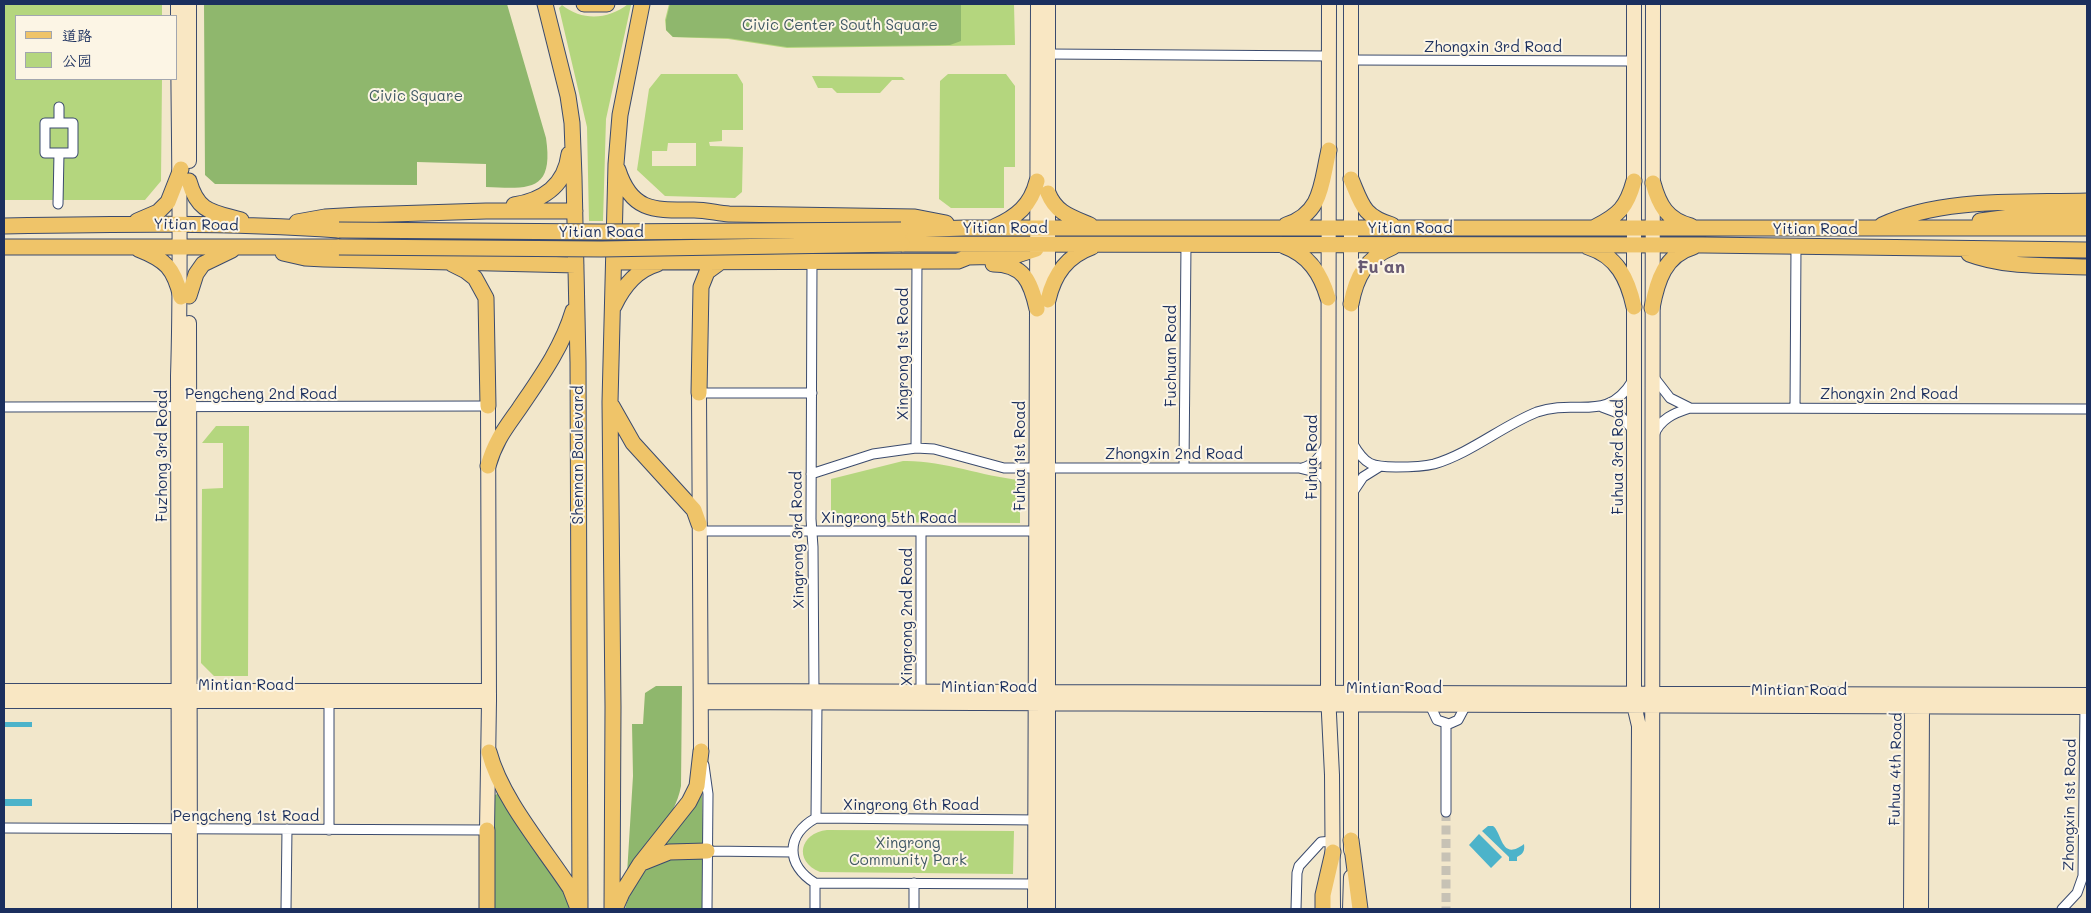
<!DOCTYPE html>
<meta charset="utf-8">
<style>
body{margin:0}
#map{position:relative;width:2091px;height:913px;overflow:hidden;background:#f2e7cb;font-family:Mali,"LXGW WenKai TC",sans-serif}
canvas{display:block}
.frame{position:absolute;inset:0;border:5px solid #1b2f5e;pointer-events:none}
.legend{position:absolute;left:15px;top:15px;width:162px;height:65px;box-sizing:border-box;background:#fcf5e5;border:1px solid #a2a6af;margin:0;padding:6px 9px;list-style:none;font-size:15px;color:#1b2f5e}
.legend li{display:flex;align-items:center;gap:10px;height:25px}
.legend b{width:25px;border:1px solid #a2a6af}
</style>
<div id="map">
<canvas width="2091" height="913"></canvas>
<div class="frame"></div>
<ul class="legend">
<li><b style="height:6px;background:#efc469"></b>道路</li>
<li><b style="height:14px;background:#b4d67e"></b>公园</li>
</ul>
</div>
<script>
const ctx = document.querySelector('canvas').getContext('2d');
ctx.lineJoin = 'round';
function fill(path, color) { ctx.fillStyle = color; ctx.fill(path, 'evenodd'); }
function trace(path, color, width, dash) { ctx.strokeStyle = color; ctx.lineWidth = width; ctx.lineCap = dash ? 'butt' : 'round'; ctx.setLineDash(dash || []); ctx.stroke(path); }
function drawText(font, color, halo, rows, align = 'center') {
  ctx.font = font + ' Mali,sans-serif'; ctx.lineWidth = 4; ctx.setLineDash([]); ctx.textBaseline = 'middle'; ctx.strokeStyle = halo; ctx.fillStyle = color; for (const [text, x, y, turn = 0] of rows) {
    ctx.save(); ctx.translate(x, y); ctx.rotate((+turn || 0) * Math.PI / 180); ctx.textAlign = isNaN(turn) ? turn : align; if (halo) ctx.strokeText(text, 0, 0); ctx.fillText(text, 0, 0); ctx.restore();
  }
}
fill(new Path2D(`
 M4 4H162V16H16V79H162L161 181 145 200H4Z
 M628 4 631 5 606 119 603 221H589L587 127 559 8 562 5C582 21 608 20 628 4Z
 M669 4H1014L1015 45 787 48 728 39 673 37 666 30 665 20Z
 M661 74H737L743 84V130H722V141L709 142 710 146 743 147 742 192 735 198 665 196 637 170 649 89ZM668 143H696V166H652V151H667Z
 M948 74H1006L1015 86V167H1004V208H951L939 199 940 81Z
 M812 76 902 77 905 80H892L880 93H837L832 88H818Z
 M216 426H249L248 676H214L201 663 202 489 223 488V443H202Z
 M903 461C943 460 980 476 1020 480V523L831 522V479Z
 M827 830 1014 831 1013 874 820 872C793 861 800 833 827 830Z`), '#b4d67e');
fill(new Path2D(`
 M204 4H507L546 138C554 192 529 189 486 187V164L417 162V185L215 184 205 175Z
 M670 4H961V41L950 45 787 47 728 38 673 37 666 30V20Z
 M656 686H682L681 786C675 819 647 847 627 874L633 776 632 724H643L645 693Z
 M702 787 703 846 655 849Z
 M497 794 500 795 567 894 570 909H495L491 805 493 796Z
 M703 856V909H625C627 901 630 895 634 888 651 854 670 859 703 856Z`), '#8fb76d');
fill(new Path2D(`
 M4 722H32V727H4Z
 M4 799H32V806H4Z
 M1488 826H1493C1502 832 1501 862 1524 844 1525 851 1523 854 1517 857V861H1509V857L1482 831Z
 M1479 834 1502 857 1491 868 1469 845Z`), '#4cb3ca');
trace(new Path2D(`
 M1446 812V909`), '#c7c2b5', 9, [9, 4.5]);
const street = new Path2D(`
 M1048 54 1329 56
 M1351 60 1634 61
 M59 107V123
 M45 123H73V153H45Z
 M58 204 59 153
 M812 261 811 519 813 547 814 693 817 703 816 818
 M1653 376 1670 398 1690 408 2087 409
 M699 393H812
 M4 407 488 406
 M1602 407 1618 413 1634 431
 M1795 408 1796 246
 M1654 435C1660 419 1674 413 1690 408
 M1353 444C1365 465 1372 467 1396 467 1409 467 1422 467 1434 464 1471 453 1502 426 1537 412 1576 398 1607 424 1633 380
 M916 448 917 260
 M1184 467 1186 244
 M1302 468C1314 465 1321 457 1326 445
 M811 474 873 454 916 448 934 449 1004 468H1299L1319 473 1328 483
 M1353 492 1363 477 1379 467
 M699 531H1041
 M921 531V695
 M1430 705 1437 720 1449 724 1458 720 1466 705
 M1446 724V812
 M704 765 708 794 707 909
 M4 828 487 830
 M329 830V701
 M707 851 793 852
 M1035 884 815 883C786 865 785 835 816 818L1038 820
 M286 909 287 829
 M815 909V883
 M914 909V883
 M1296 909 1297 873 1299 866 1321 842 1333 841
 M2062 909 2077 893 2083 876 2085 704`);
const secondary = new Path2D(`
 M178 4C178 128 182 251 178 376L179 909
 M1048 4V909
 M1329 4 1328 694 1332 775 1333 909
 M1634 4V705L1639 726 1638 909
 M189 161V4
 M189 323 190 909
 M699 393 701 751
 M5 691H489
 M701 691 2087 695
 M1918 698 1922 706 1921 909
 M4 701H489
 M701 702 2087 707
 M487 830 489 701 488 406
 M1351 850V4
 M1035 909 1038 4
 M1350 909 1351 877
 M1652 909 1653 4
 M1911 909 1912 706 1916 698`);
const primary = new Path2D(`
 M545 4 568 96 572 123 574 177 578 362 580 909
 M584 4H607
 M618 170C632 213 656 210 694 210 706 210 717 213 729 214L915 217 946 223
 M1351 179C1362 205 1363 216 1392 225
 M189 181C198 213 213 212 241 220
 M1653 183C1659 205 1667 220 1691 226
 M1048 193C1056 213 1071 217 1090 225
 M514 205C543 200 565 186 569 154
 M137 221 158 212 168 202 181 169
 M1980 221 2010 217 2087 215
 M297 222 325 217 360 215 486 211H575
 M1286 225C1323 213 1321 183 1329 150
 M1882 225C1943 197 2021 203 2087 201
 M4 226C115 224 228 222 339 230
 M994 227C1017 217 1031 205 1037 181
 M1595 227C1619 215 1627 207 1634 181
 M901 230 965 228H2087
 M902 244 1703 245 2087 250
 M1284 246C1309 255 1321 274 1328 298
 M4 247H339
 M1588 247C1617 256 1628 279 1634 307
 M138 249C166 260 174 268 181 297
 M283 253 305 258 324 259 576 265
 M1969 254C2006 268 2049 265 2087 267
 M614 262 958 261 968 257 1014 256 1036 249
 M452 264 466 271 475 278 486 298 488 406
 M993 264C1024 264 1031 282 1037 309
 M189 296 196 274 203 264 232 250
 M1048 300C1054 274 1067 256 1092 247
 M1351 304C1356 277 1366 258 1393 247
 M614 306C623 287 636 270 657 264
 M1652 308C1657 281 1665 255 1693 247
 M699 393 701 287 707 272 722 261
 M612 406 633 443 694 510 699 524
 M488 466C495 441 505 429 519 409 540 378 562 348 573 311
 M489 752C501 798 543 847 570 888L577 906
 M1351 840 1360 909
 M644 862 669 852 707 851
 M487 909V830
 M612 909 613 707 610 402 616 164 620 115 642 4
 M615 909 622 893 640 864 689 802 697 786 701 751
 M1323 909V895L1333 852`);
trace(street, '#3b4b6e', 11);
trace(secondary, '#3b4b6e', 16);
trace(primary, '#3b4b6e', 17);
trace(street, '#fff', 9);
trace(secondary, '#f9e7c3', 14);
trace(primary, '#efc469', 15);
const primaryBridge = new Path2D(`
 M339 230 602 232 901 230
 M339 247 601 249 902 244`);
trace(primaryBridge, '#3b4b6e', 17, []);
trace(primaryBridge, '#efc469', 15);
drawText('15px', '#415966', '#fcf5e5', [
 ["Civic Center South Square",840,25],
 ["Civic Square",416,96],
 ["Xingrong",908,843],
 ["Community Park",908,860]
]);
drawText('15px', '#1b2f5e', '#fcf5e5', [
 ["Zhongxin 3rd Road",1493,47],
 ["Yitian Road",196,225,1],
 ["Yitian Road",1005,228],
 ["Yitian Road",1410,228],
 ["Yitian Road",1815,229],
 ["Yitian Road",601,232],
 ["Xingrong 1st Road",903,354,-90],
 ["Fuchuan Road",1171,356,-90],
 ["Pengcheng 2nd Road",261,394],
 ["Zhongxin 2nd Road",1889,394],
 ["Zhongxin 2nd Road",1174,454],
 ["Shennan Boulevard",578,455,-90],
 ["Fuzhong 3rd Road",162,456,-90],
 ["Fuhua 1st Road",1020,456,-90],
 ["Fuhua Road",1312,457,-90],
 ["Fuhua 3rd Road",1618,457,-90],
 ["Xingrong 5th Road",889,518],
 ["Xingrong 3rd Road",798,540,-91],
 ["Xingrong 2nd Road",907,617,-90],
 ["Mintian Road",246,685],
 ["Mintian Road",989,687],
 ["Mintian Road",1394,688],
 ["Mintian Road",1799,690],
 ["Fuhua 4th Road",1896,769,-89],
 ["Xingrong 6th Road",911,805],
 ["Zhongxin 1st Road",2070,805,-89],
 ["Pengcheng 1st Road",246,816]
]);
drawText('bold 18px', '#685a73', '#fcf5e5', [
 ["Fu'an",1381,267]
]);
</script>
